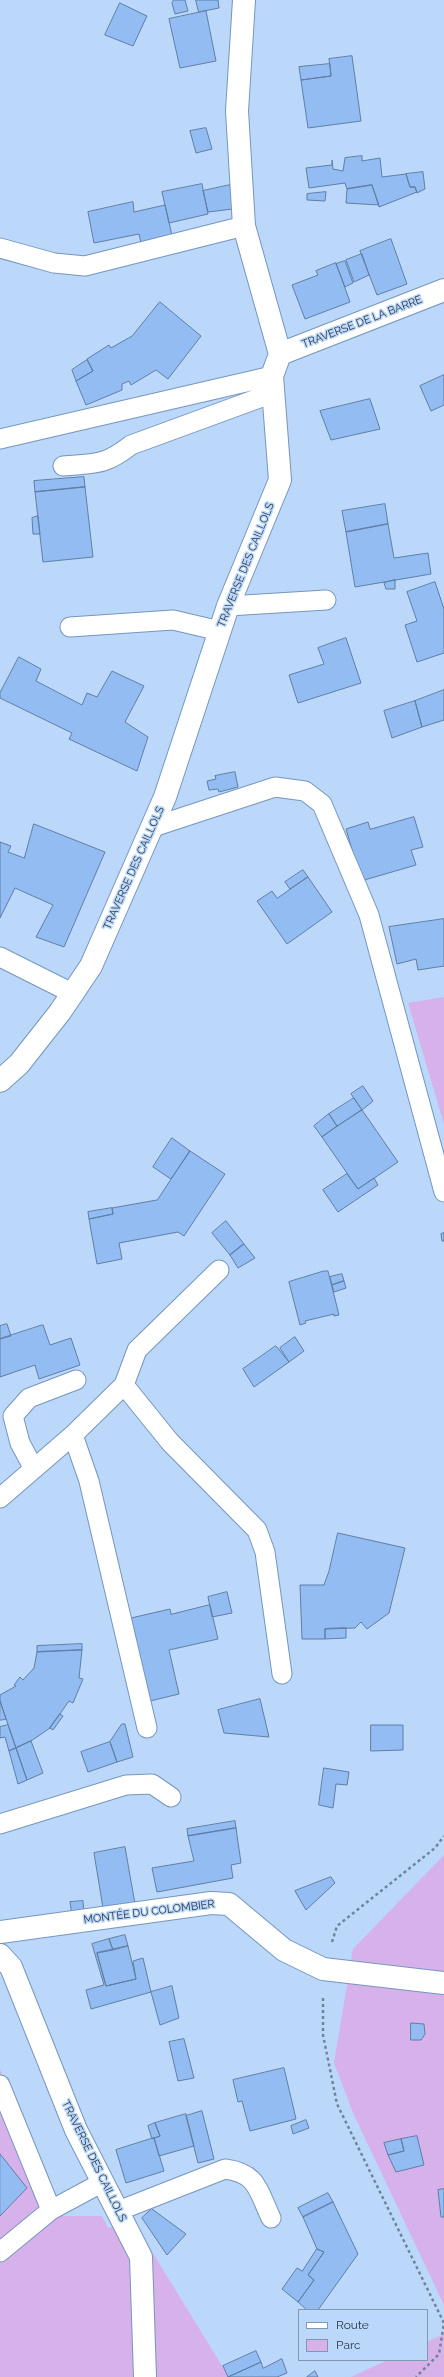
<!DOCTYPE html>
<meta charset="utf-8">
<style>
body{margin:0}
#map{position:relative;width:444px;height:2377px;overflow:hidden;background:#bbd7f9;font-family:Raleway,sans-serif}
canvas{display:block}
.legend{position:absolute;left:298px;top:2309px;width:130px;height:52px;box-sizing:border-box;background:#bbd7f9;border:1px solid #8198b3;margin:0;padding:5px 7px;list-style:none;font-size:12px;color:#2b394a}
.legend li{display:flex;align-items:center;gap:8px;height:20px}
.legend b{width:20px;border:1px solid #8198b3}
</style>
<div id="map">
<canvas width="444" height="2377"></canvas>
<ul class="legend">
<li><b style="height:5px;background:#fff"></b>Route</li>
<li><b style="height:11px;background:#d7b1ea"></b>Parc</li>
</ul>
</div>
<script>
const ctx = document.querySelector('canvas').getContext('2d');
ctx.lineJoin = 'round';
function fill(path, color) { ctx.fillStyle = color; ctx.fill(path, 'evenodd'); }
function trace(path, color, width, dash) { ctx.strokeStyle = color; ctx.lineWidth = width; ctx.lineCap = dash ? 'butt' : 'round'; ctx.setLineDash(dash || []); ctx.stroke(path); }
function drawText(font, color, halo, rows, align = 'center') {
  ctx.font = font + ' Raleway,sans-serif'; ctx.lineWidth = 3; ctx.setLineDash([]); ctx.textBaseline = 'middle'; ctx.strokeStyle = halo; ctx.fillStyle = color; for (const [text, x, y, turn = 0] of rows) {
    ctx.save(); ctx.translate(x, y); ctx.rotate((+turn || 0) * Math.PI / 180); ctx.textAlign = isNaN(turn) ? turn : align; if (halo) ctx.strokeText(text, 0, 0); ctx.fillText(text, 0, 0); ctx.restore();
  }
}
fill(new Path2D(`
 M444 997V1124L408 1003Z
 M444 1855V2305L354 2115 334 2063 353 1949Z
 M0 2069 62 2216H102L108 2228 133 2221 229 2377H0Z
 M444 2334V2377H351L388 2360H427V2342Z`), '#d7b1ea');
const building = new Path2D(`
 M174 0H185L188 11 175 14 172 3Z
 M196 0H218L219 8 199 12Z
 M120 3 147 16 133 46 105 35Z
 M206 11 216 61 180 68 169 19Z
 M352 56 361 121 308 128 301 80 331 76 329 59Z
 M330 64 331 76 301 80 299 67Z
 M206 128 212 149 196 153 190 131Z
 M362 156V161L380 158 382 177 406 174 410 187H415L417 192 379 207 372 185 347 189 345 183 309 188 306 168 332 165V160L333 169 343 171 345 158Z
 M423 172 425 189 417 193 415 187H410L406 174Z
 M202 184 208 214 169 223 162 192Z
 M230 185 233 209 208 212 203 191Z
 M372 185 379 205 346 203 347 189Z
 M326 192 325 201 307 200V194Z
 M133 202 134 212 165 205 174 244 143 251 139 234 94 243 88 212Z
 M391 239 407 284 377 295 360 251Z
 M362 254 369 275 354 282 346 260Z
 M345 261 353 283 345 287 336 264Z
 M336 263 350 302 305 319 292 285 318 275 316 271Z
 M160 302 201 336 168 379 156 370 131 385 129 381 122 384V390L86 405 76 381 93 371 87 359 109 345 111 348 132 336Z
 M87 360 93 371 76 381 72 370Z
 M444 375V405L431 411 420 386Z
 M370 399 380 429 331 440 320 411Z
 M84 477 85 487 35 492 34 481Z
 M85 487 93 557 43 562 35 492Z
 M385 504 388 524 346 532 342 511Z
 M38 516 40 534H33L32 518Z
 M388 524 394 558 428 553 431 574 355 587 346 532Z
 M395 580V589H386L384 583Z
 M435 582 444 609V653L417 662 405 625 417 621 407 592Z
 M346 638 361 683 298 703 289 675 324 664 318 648Z
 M19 657 41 669 36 681 82 705 87 693 97 697 112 671 144 686 125 722 148 737 137 771 69 739 72 733 0 698V693Z
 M444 690V720L422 727 415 701Z
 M415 701 422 727 392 738 384 711Z
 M235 772 238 787 219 792 218 789 209 790 207 781 216 779 215 776Z
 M414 817 423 847 411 850 416 865 361 881 346 829 368 822 370 829Z
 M34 824 105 852 64 947 36 937 53 905 15 888 0 918V842L11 846 8 852 24 858Z
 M303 870 308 877 290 889 285 882Z
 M308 877 332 912 287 944 257 901 272 891 277 898Z
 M444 919V966L418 970 416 959 397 964 389 927Z
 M363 1086 373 1101 362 1110 351 1094Z
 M354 1098 362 1110 337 1126 329 1114Z
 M362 1110 398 1162 358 1189 322 1137Z
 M329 1114 337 1126 322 1137 314 1126Z
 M172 1138 190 1151 171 1179 153 1167Z
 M190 1151 225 1174 184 1236 178 1232 119 1243 122 1259 97 1264 89 1219 113 1214 112 1208 157 1200Z
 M347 1174 358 1189 374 1178 378 1185 338 1212 323 1190Z
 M112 1208 113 1214 89 1219 88 1212Z
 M226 1221 244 1244 230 1255 212 1233Z
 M444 1233V1241H442L441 1234Z
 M244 1244 255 1258 238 1268 230 1255Z
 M324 1271H328L339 1315 334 1316V1314L305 1321 306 1323 300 1325 289 1282Z
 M342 1274 344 1281 332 1285 330 1277Z
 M344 1281 346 1288 334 1292 332 1285Z
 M7 1324 11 1336 0 1339V1326Z
 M43 1325 50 1345 71 1338 80 1365 39 1379 35 1365 0 1377V1339Z
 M295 1337 304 1351 289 1362 280 1348Z
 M276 1346 289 1362 254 1387 243 1369Z
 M338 1533 405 1548 389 1613 367 1629 361 1622 355 1628 325 1629V1639H302L300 1585H324L329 1571Z
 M227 1592 232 1613 212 1617 208 1597Z
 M210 1605 218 1639 169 1650 179 1694 150 1701 131 1618 170 1609 171 1614Z
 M346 1628V1638L325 1639V1629Z
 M82 1644V1650L37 1652V1646Z
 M82 1650 79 1678 83 1679 73 1703 69 1701 50 1728 31 1741 16 1748 0 1701V1695L16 1686 14 1685 20 1677 23 1680 34 1668 37 1652Z
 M260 1699 269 1737 224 1733 218 1710Z
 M0 1701 6 1719 2 1720H0Z
 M60 1714 63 1716 53 1730 50 1728Z
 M122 1724H125L133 1757 117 1762 110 1742Z
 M8 1725 16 1748 9 1751 5 1737 0 1738V1727Z
 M371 1725H403V1750L371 1751Z
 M31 1741 43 1773 27 1780 16 1748Z
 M110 1742 117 1762 88 1772 81 1752Z
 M16 1748 27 1780 18 1784 9 1751Z
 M324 1768 349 1772 347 1785 336 1784 333 1808 319 1805Z
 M235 1821 236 1828 188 1836 187 1829Z
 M236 1828 241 1863 231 1865 233 1878 157 1892 152 1868 194 1861 188 1836Z
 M125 1847 135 1904 103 1908 94 1853Z
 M331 1877 335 1883 306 1910 295 1891Z
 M83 1901 84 1913 72 1915 70 1902Z
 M125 1935 128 1946 113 1950 109 1939Z
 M109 1939 113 1950 97 1953 106 1986 136 1979 133 1961 143 1958 151 1992 91 2009 86 1990 104 1985 92 1944Z
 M128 1946 136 1979 106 1986 97 1953Z
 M172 1986 179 2018 160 2025 151 1992Z
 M411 2023 424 2024 425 2034 421 2040H411Z
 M184 2039 194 2078 178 2081 169 2042Z
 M284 2068 296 2119 250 2131 242 2101 238 2102 233 2080Z
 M202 2111 214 2159 198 2163 186 2116Z
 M186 2114 194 2146 159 2156 154 2138 160 2136 155 2123Z
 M306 2120 309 2128 293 2134 291 2126Z
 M155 2123 160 2136 152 2139 148 2126Z
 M417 2136 424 2165 396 2172 388 2155 404 2151 401 2139Z
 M154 2138 164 2171 126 2183 116 2150Z
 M401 2139 404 2151 388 2155 384 2143Z
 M0 2154 27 2188 0 2216Z
 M444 2189V2217H441L438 2190Z
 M328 2193 333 2202 303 2217 298 2208Z
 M333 2202 358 2254 318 2310H307L298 2302 314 2280 308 2275 324 2252 317 2249 303 2217Z
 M152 2209 186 2234 167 2255 142 2218Z
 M317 2249 324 2252 308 2275 314 2280 298 2302 282 2289 297 2268 302 2271Z
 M256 2351 261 2362 228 2377 223 2366Z
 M282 2359 287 2373 277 2377H228L261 2362 263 2368Z
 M315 2371 318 2377H307Z`);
fill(building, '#92bcf2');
trace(building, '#5f7fa6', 1);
const service = new Path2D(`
 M0 248 54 263 85 266 244 226
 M0 439 272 376
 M63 466C96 463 104 466 131 445L273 393
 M228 606 326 600
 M70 627 173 620 220 631
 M153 827 275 787 305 791 322 804 369 915 444 1192
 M0 957 74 994
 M124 1385 170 1442 257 1530 265 1552 282 1674
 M73 1435 89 1481 147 1728
 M34 1469 20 1443 13 1416 29 1398 76 1380
 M0 1498 73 1435 124 1385 137 1350 219 1270
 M0 1824 126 1785 152 1784 171 1797
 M0 2085 51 2210
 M118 2211 225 2169C258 2173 258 2191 271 2218
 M0 2252 51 2210 103 2182`);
const minor = new Path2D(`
 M280 354 444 290
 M0 1081 19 1064 60 1012 91 966 165 797 228 606 280 480 272 376 280 354 244 226 237 111 244 0
 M0 1932 211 1903 229 1904 284 1950 323 1969 444 1983
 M0 1955 11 1967 76 2130 141 2257 145 2377`);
trace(service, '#7696bf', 21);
trace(minor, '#7696bf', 24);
trace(new Path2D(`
 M332 1942 337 1926 435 1848 444 1836
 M323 1998V2035L337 2104 444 2323 439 2354 416 2377`), '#70849e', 2.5, [3, 3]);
trace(service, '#fff', 19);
trace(minor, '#fff', 22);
drawText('11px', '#2b394a', '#bbd7f9', [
 ["TRAVERSE DE LA BARRE",362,322,-21],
 ["TRAVERSE DES CAILLOLS",246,565,-68],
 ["TRAVERSE DES CAILLOLS",134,868,-66],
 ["MONTÉE DU COLOMBIER",149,1912,-7],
 ["TRAVERSE DES CAILLOLS",94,2161,64]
]);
</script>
